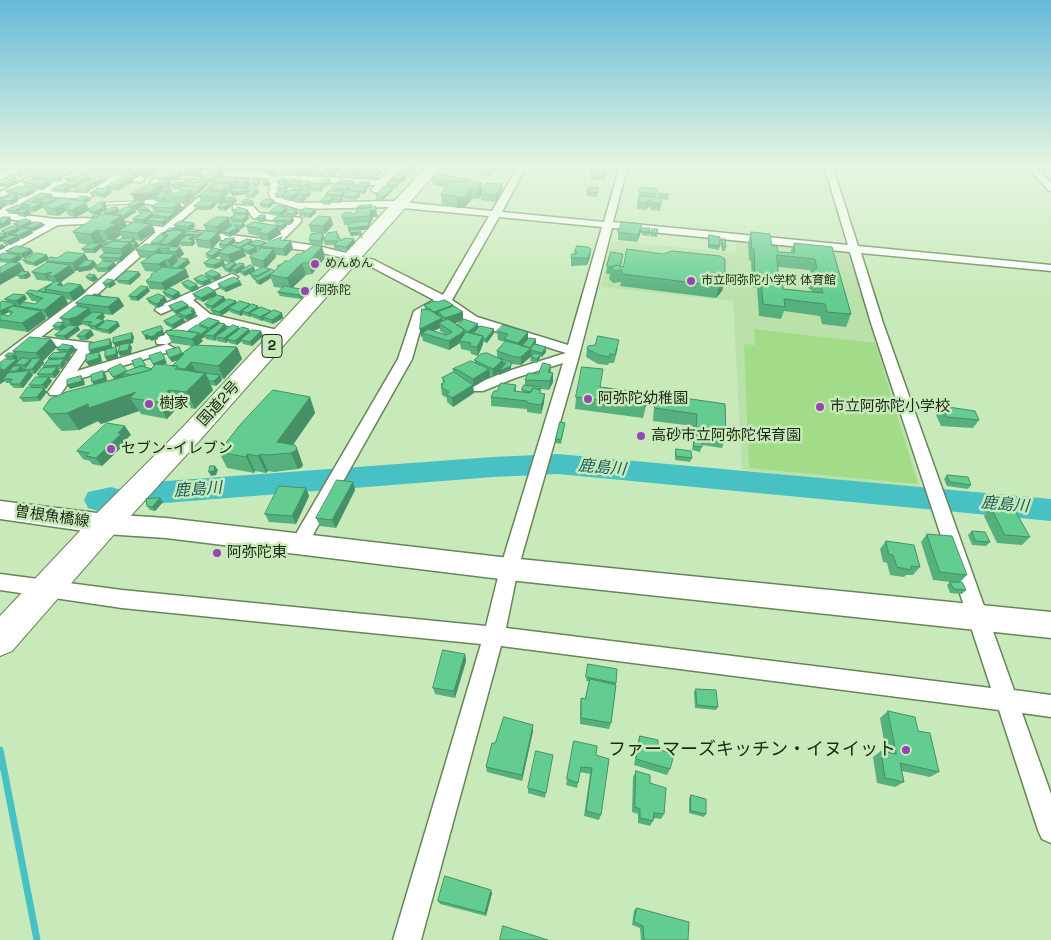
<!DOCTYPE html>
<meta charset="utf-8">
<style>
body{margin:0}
canvas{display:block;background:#c8eaba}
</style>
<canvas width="1051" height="940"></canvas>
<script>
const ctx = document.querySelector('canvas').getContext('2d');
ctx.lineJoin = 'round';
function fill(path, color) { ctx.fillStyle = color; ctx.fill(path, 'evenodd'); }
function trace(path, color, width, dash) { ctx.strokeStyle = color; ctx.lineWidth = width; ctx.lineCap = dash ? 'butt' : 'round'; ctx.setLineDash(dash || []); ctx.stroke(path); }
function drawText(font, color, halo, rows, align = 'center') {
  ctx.font = font + ' "Space Grotesk","Noto Sans JP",sans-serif'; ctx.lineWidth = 5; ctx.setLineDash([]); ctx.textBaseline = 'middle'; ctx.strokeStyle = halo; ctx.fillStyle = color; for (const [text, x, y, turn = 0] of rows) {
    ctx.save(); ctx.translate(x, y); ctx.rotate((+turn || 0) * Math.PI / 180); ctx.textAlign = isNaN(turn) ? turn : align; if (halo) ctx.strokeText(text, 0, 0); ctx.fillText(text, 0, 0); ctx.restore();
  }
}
fill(new Path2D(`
 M735 239 841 250 851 255 922 489 742 470 733 301 600 287 612 241 736 253Z`), '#bbe1ab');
fill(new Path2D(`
 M754 329 875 343 918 484 749 468 744 344 755 345Z`), '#a3dc89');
trace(new Path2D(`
 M0 750 37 940`), '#47c1c3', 7);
fill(new Path2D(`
 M558 454 1051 499V521L558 474 493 477 152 504 142 501 138 493 142 485 152 482 493 457Z
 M111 487 121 490 125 498 121 506 98 511 88 508 84 500 88 492Z`), '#47c1c3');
const lane = new Path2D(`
 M143 201 145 202V203L100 205 98 204 100 203Z`);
const street = new Path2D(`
 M19 165H31L0 180V174Z
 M55 165H67L0 198V192Z
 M87 165H98L50 191 85 193 114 175 141 176 145 179 141 182 119 181 87 199 41 196 7 213 56 219 85 218 163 227 217 182 221 185 220 187 173 228 271 240 290 222 253 218 247 211 233 209V205L253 206 259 213 301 218V222L282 241 318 246 374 260 443 295 489 216 392 207 299 209 272 201 269 193 271 183 261 178 178 174 174 171 178 168 263 172 274 177 286 175 380 180 390 169 366 168 362 165H400V169L379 192 376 193 371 190 375 185 286 181 280 182 279 197 299 203 392 201 492 211 519 165H527L502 212 604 222 620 165H628L613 222 848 245 824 165H832L858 246 1051 265V271L861 253 883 323 1014 690 1051 695V717L1022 713 1051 794V843L1042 839 1038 830 999 710 501 646 421 940H393L481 644 122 608 0 590V574L122 590 486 626 500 569 563 363 515 378 483 391H473L471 388 473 385 505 372 566 353 469 323 442 305 425 313 412 359 305 549 299 551 293 549 290 544 293 539 398 359 414 311 434 300 366 264 352 260 318 252 167 233 92 299 41 337 92 343 94 346 77 371 167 344 174 348 172 351 69 382 60 395H50L48 392 78 349 32 344 5 365 0 366V356L84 293 156 232 85 224 58 225 0 257V250L46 224 0 218V209ZM499 217 602 227 568 345 477 317 452 300ZM612 228 850 252 871 323 991 688 506 628 518 569 579 356Z
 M1025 165H1034L1051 183V191L1048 190Z
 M154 179 196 180 200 183 196 186 151 184 150 182Z
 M148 199 180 202 185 205 180 208 145 204V200Z
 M232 274 238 277 236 279 193 300 210 314 286 332 287 335 286 338 281 339 208 321 167 344H157L156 341 157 338 198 316 184 304 161 314 155 310 157 307Z`);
const secondary = new Path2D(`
 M0 501 105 514 166 518 509 558 1051 612V638L509 580 166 538 105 534 0 519Z`);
const highway = new Path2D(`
 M428 165H443L200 440 116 532 12 651 0 656V616L94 516 182 428Z`);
trace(lane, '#678559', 2);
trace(street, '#678559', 3);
trace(secondary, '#678559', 3);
trace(highway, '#678559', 2);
fill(lane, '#fff');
fill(street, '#fff');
fill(secondary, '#fff');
fill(highway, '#fff');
trace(new Path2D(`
 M0 185 42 165`), '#5e7355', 2.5, [4.5, 2.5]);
fill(new Path2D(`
 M94 165H119L117 168H116V169L121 165H133L134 168H142L140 165 167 166 155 170 156 172 150 177 142 176 141 174 134 179 132 178 134 181 118 191 111 190 112 192 104 198 98 197 97 196H91L90 193 107 189 106 187 133 177 130 172 128 173H117L116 170 110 174 105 173 104 170 98 173 90 172 88 169Z
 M197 165H234V166L229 169 222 170 224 174 212 183H208V185L196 196H194L195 198 187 204 180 203 183 210 175 216 169 221 168 220V221L163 226 152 224 155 231 141 241 135 240 139 246 136 249H133H134L125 257V258L121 262 103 261 100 257 104 254 101 248 95 253H84L82 249 89 245 79 243 73 232 93 219 92 217 94 215 90 213 88 211 76 217 69 216 66 211 58 216 48 215 43 207 46 206 43 205 34 212H30L31 214 25 217 19 216 17 214 9 213 6 210 22 206 21 204 41 193 56 198 57 200 68 199 91 200 86 203 89 209H88L105 202 107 209 99 214 105 215 104 212 120 211 129 208 128 205 137 200 135 201 156 184 165 180 164 178 183 174 176 181H171L172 184 169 187H170L172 190 170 193H177L180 190 183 186 180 189H174L172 185 201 182 200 179 213 171 212 166 203 171H201L202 173 197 177 186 175 184 172 186 171 184 170 183 167 198 165ZM154 199 155 201 160 202 152 207 155 213 154 214 150 211 148 208 137 209 139 213H142L133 219 134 222 127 226 124 219H125L136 212 135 210 145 205 138 200ZM121 235 122 238 119 240H114Z
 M254 165H266L264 167 265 168 261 172 253 171 252 168Z
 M301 165 299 168H301L302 171 320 167 309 175H302L301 172 299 175 292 174 291 172 288 175 281 174 280 171 288 168V166Z
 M322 165H333V167L347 165 348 167 357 166V169L369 170 365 178 355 177 354 174 350 178H341L340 174 342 173 338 172 335 176H328L327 172 329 170 323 176 316 175 315 172Z
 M454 165H468V166L467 169 455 168Z
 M481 165H497L490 176 480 175 479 168Z
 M418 166 413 172 404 171V167Z
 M36 167H54L44 172 38 171Z
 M382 167V170L376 180H369V176Z
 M607 168 606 175 604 180 590 179 591 172Z
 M276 169 277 172 274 175H266L265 171Z
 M406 174V177L402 183H399V184L396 188H393V190L383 200H376V196L388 186 387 184 393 180V179Z
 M61 176 63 180 58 182H50L51 185 42 190 25 186 23 182 32 180 31 178Z
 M77 177 90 179 88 180 106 181 90 190V191L87 193H76L74 190 75 188H70L71 189 66 193 55 192 53 189 65 185 64 184 67 183 65 179Z
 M238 178 239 181 249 179 251 186 248 188 249 191 259 192 253 198H247L246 195 247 194 232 196 231 193H227L228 194 225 196 226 198H235L237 201 231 205 232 206 225 211 219 210 218 207 224 202V201L220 204H216V205L210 210H196L194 206 201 201 199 196 209 191 208 189 218 183 217 182Z
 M432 178 482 183V190L502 184V191L496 202 481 200V196L478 199H472L465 207 458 208 442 204 441 194 446 188 433 185Z
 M287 179 288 182 310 181 311 184 307 189 303 188V190H309L308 187 319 184V183H331L326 187H323L324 188 320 192 310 191 311 194 306 198V199L302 203 296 202 295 199 292 201 284 200 283 198H276L275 194 278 192 277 188 280 186 278 185 277 182ZM288 188H293L292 189V190L288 192 286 190Z
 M260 180 261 183 257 187H253L252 183Z
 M354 181 355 184 351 187V189L349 191H351V190L356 187V186L369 182 370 186 366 190 367 191 364 194H360V196L355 200 344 199 343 196V200L340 203H333V202L329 205 322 204 321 201 327 195 326 194 333 190 332 188 337 184V183Z
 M18 183 8 188 3 187 1 184Z
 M33 188 35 191 34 192V193L26 197 17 196 19 198 17 199 18 201 11 205 5 204 6 205 0 210V196L6 197 11 195 8 194 6 191Z
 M599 188 597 197 587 196V192Z
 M658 189 656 197 658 198 659 193 669 194 668 200 662 199 660 211 651 210V208L648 207 646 210 637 209 639 192Z
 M245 199 254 204 251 206H243L242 202Z
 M275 203 269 208 261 207 260 204Z
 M372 205V207L378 217H373L371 223H370L368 229 360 230 363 239 358 235 351 236 350 232H349V225H344L342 215 357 213 356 208Z
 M297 210 298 213 294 217 286 216 285 213 282 216 293 217 294 221 290 225H287V226L282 230 279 229 281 234 269 241 261 240 259 236 249 234 246 226H275V225L277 224 275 223 273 220 278 216 271 215 270 212Z
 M233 212 250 214 247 215 249 219 244 223 245 226 241 229H239L240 231 230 237 224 235 222 232 230 226 219 234 221 239 212 249 198 247 195 239 196 238H194V239L193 240 195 243 192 246H181L180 244 178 247H180L184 254 177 259 178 261 188 259 190 263 183 269 189 277 165 290 150 289 146 281 151 277V275L156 272 145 271 141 263 148 258H140L136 250 152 244 151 243 162 233 176 229 174 225 195 227 189 231 187 230V231L201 234 206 231 204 225 231 224 233 222H231L230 218 235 215H234Z
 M299 213H316L310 218 300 216Z
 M265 215 266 218 264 222H258L257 218Z
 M331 217 333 225 325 234H323L324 237 322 245 310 244 309 240 321 233 311 232 309 225Z
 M33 223H42L44 226 34 231H32L33 233 22 239 19 238 20 240 10 245 4 244 2 241 0 242 4 234 2 231 16 227 14 224Z
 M643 228H650L649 236 642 235Z
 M652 229H658L657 237 650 236Z
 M337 232 339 238H340L341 240 354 239 355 243 347 251 334 249V245H325L324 241Z
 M618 232H641L637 242 618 240Z
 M751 232 772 246 778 252 790 253 794 243 832 247 851 314 846 327 822 324 820 316 784 311 781 319 759 316 757 288 752 287 751 261 749 260 748 243ZM778 267 810 270 811 273 806 286 813 292 783 289 779 277Z
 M709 235 720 246 719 250 708 248Z
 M722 239 726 247 725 251H722L721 243Z
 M283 241H291L293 249 286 256 276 255V257L266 268 270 270 274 271 277 268V265L289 261 301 254 322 246 325 258 312 274 306 275 292 288 306 293 301 299 280 296 278 292 283 288 274 287 271 278 260 285 256 283 255 279 252 278 250 274 261 268 252 265 250 257 259 250 257 249V251L250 255 245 253 246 256 232 262 237 265 245 268 254 267 255 271 245 276 241 274 240 272 237 274 233 273 232 271 230 273 225 271 223 267 230 263 221 260 219 256 214 259 225 265 215 269 206 267 204 263 211 259 207 258 206 254 224 248H220L219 244 236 242 231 245 233 246 253 242H266V243Z
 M591 249 590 257 587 265 571 266V258L575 254V252Z
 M6 251 34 253 24 258H21L22 259 16 263H20L25 271 24 272 31 276 26 279H20L8 263 0 262V255L8 254Z
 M85 254 89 261H94L97 265 91 270 79 272 78 270 76 271H74L75 272 61 282 63 286 81 285 86 292 74 301 66 299 68 303 49 318 45 317 46 319 28 332 0 328V303L7 302 5 299 25 295 27 299 19 305H17L19 307 18 306 35 304 37 303 36 301H32L26 293 38 291 53 283 50 281 37 280 32 272 47 263 46 261 36 266 26 264 23 260 49 259ZM9 312 10 314 9 316 3 315Z
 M622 261 621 266 623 267 725 279 722 291 716 298 620 286 621 282 613 283 609 279 610 274H606L607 266Z
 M114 262 116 266 109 272H98L95 268Z
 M205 274 222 278 215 281 211 280 212 283 204 286 196 283 194 279 206 277Z
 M95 275 98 279 93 282 88 280 86 277Z
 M141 275 130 285 118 283 116 280Z
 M113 280 116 284 110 288 105 287 103 283Z
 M182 283 199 289 192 292 184 287Z
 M218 284 242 285 226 292 219 288Z
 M150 291 138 301 131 300 129 296Z
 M215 291 217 295 203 302 195 298 193 294Z
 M163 292H179L181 296 174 300 165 296Z
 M93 295H101L102 296 119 298 124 306 112 315 103 314 105 317 102 320 105 322 120 326 110 334 100 332 99 330 98 331 91 329 88 326 84 325 83 324 78 326 80 330 66 340 57 339 55 335 60 331 55 330 53 326 64 323 66 327 67 326H66L60 318 77 306 76 303Z
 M224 297 226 300 236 303 250 304 251 306 271 311V312L282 313 283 318 273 324 264 321V320L262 321 252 317 251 316 250 317 244 315 243 314 241 316 230 312V310L221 316 213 314 211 310 212 309 207 308 205 304Z
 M147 299 167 301 163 303 164 305 158 308 149 303Z
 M437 302 453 306 463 312V320L478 324V328L494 329V333L487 343 483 342V344L478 356 471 354 470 351 461 349 460 343 449 350 423 341 422 336 421 337 425 310 424 305ZM463 320 457 325 454 323ZM440 328V331L446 335 433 331Z
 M169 306 189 308 196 313 194 315 195 317 187 320 184 319 185 322 174 329 166 325 164 321 179 316 178 314 177 315 171 310Z
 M220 323 225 324 227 328 225 330 240 329 263 336 252 346 243 344 242 341 237 345 229 343 228 341 226 343 217 341 216 339 215 341 206 339 205 337 201 339 203 341 198 345 237 347 242 359 224 379 221 378 222 380 216 386 211 385 213 390 195 409 179 406 167 419 141 414 139 411 101 424 98 421 79 430 62 431 56 425 43 409 77 389 94 384 103 371 106 375 107 381 114 379 108 370 127 371 147 367 152 369 154 366 149 356 167 363 164 365 172 366 178 360 172 362 166 351 182 353 192 346 172 343 166 331H188L201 327 199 324Z
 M91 330 94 335 87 340H80L77 336Z
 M497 331 528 339H536L535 345 546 352 542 357 540 356V358L537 363 530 361 531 357 521 365 511 364V370L499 375V372L493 377 489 375 490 377 473 387 474 393 453 407 447 402V398L442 395 441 387V384L443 383 442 378 453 372V369L475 362 474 360 497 357V351L505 343V342L498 340Z
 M51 339 57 347 43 361 44 363 35 374H31L33 375 23 388H14L10 384 11 383H6L5 381 0 384V363L7 359 5 356 14 353 13 351Z
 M73 346 76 350 70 354 71 356 67 362H66V363L62 369H58L60 371 55 378H49L52 381 46 389H44L47 392 40 401 23 402 20 398 31 387 29 385 39 377 37 374 45 368 43 366 49 360 48 358 59 352 57 349Z
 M618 348 614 363H609L608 365 598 364 586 357 587 349Z
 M551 365V373L553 382 549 390 541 389 540 393 544 403 541 414 527 412V409L491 406V397L497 391 516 385V391L522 392V390L525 385V380L538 374Z
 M601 387 646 406 643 418 575 409 576 397Z
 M657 394 725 404 726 436 722 448 702 445 700 452 692 450 693 444V426L653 421 654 407Z
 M310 397 315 413 293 445 303 465 302 467 298 469 274 472 268 471 266 473 255 471 254 473 227 468 219 452Z
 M942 406 979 420 973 428 941 426 936 415Z
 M565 423 561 444 556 443V439Z
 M131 435 125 440 127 442 102 466 92 464 90 461 83 459 77 451Z
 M676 449 692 458 690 462 675 460V453Z
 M947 475 971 485 968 489 947 486 944 479Z
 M353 482 355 490 336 528 320 526 316 518Z
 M306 488 309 496 296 524 269 522 265 514Z
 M160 498 163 502 155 511 150 510 147 506Z
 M991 507 1030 537 1022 545 997 543 984 516Z
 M972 531 990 542 986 546 972 545 968 535Z
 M927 534 967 575 960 582 966 590 962 594 950 593 947 585 950 582 933 580 921 542Z
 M886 541 920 567 913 575H906L904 577 890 575 887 563 883 562 880 549Z
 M465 654 466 661 455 698 435 694 433 688Z
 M588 664 616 683 611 723 609 729 580 724V705L581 698 585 699 589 681H586Z
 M696 689 718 707 716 710 695 708 694 692Z
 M888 711 918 731 939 772 930 777 902 771 904 782 895 787 877 783 873 757 881 751 886 752 880 718Z
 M533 725V731L522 781 487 772 486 767 495 743Z
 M640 736 658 749 670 769 667 775 634 765 638 742Z
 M574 741 596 755 601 815 599 820 584 816 590 774 580 772 577 788 566 785Z
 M552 761 545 798 528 793V788Z
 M636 771 650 783 664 814 661 819 653 818V821L650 826 638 823V814L632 812 633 777Z
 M691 795 706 814 704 817 689 813V798Z
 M492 893 486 916 440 904 438 901Z
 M637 908 688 940H641L640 928 632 925 634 910Z`), '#55b07d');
fill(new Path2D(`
 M48 165H54V167L44 172 43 168Z
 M104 165H106L107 168H103L104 170 98 173 96 170Z
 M132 165H133L134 168 128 173 126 170Z
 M154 165H167V166L156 170Z
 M192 165H197V167L191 171 190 167Z
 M207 165H214L212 166 203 171 202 168Z
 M229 165H234V166L229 169 213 172 212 168Z
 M263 165H266L264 167 265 168 261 172 260 168Z
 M316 165H320V167L309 175 308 172Z
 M330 165H333V167L323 176 322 172Z
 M346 165H347L348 168 343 173V169Z
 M415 165H418V166L413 172V168Z
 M492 165 497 166 490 176V169Z
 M115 166 117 169 110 174 109 170Z
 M357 166 358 170 350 178V175Z
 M368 166 369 170 365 178 364 174Z
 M382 167V170L376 180 375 177Z
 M143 168 145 172 140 173 141 174 134 179 132 176Z
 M291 168 292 171 288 175 287 171Z
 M301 168 302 171 299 175 298 171Z
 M607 168 606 175 604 180V173Z
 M154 169 156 172 150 177 148 173Z
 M276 169 277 172 274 175 273 172Z
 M337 169 338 172 335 176 334 173Z
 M200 170 202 173 197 177 195 174Z
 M223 170 224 174 212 183 211 180Z
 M182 171 183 174 176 181 174 178Z
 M406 174V177L402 183 401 179Z
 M88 175 90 179 83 184 82 181Z
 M61 176 63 180 58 182 56 179Z
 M105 177 106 181 90 190V191L87 193 85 190 87 186Z
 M132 177 134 181 118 191 116 187Z
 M238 178 239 183H237L238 186 233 190 248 188 250 192 247 194 232 196 228 186 231 184V183Z
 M268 178 269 186H264L263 183Z
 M249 179 251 186 245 190 243 183Z
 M287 179 288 182 284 186 283 182Z
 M330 179 331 183 326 187 325 184Z
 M15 180 18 183 8 188 5 185Z
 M170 180 172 184 166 189 164 186Z
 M260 180 261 183 257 187 256 184Z
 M301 180 302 183 298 185V186L295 188 294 185Z
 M399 180V184L396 188 395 185Z
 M49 181 51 185 42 190 40 186Z
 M207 181 208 185 196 196 195 193Z
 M310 181 311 184 307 189 306 185Z
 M354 181 355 184 351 187V184Z
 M79 182 81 185 75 188 73 185Z
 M182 182 183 185 182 184 183 186 180 189 178 185Z
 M369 182 370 186 366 190 367 191 364 194 363 191 366 188 365 186Z
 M482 183 483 193H481V196L478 199V189Z
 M161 184 164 191H161L162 192 154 198V199L135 201 131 194Z
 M502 184V191L496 202V195Z
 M287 185 288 188 283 192 282 189Z
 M323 185 324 188 320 192 319 188Z
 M350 185 351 189 347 192 346 189Z
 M69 186 71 189 66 193 64 189Z
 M224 186 228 194 225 196 226 199 223 200 224 201 220 204 218 197 223 193 222 190 223 187Z
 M170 187 172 190 169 194 167 191Z
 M303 187V190L300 193 299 190Z
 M393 187V190L383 200V197Z
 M33 188 35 191 34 192V193L26 197 24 194Z
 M471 188 472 199 465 207 458 208 457 197Z
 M110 189 112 192 104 198 102 194Z
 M258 189 259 192 253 198 252 195Z
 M287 190 288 193 283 196V198H282L281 195Z
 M310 190 311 194 307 198 306 194Z
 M192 191 195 198 187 204 184 197Z
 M299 191V194L298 193V196L292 201 291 197Z
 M344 191 345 195 343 197V200L340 203 339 200 341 198 340 195Z
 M359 192 360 196 355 200V197Z
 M51 194 53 197 42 202 41 199Z
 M17 195 19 198 17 199 18 201 11 205 9 201 13 197Z
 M305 195 306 199 302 203 301 199Z
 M164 196 166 200 164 202 162 198Z
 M335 196V199H332L333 202 329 205 328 201Z
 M89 197 91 200 86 203 89 209H88L89 210 76 217 72 210 77 202Z
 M56 198 58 202 49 206 47 203Z
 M235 198 237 201 232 205 231 201Z
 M274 200 275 203 269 208 268 205Z
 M649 200 648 207 646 210 647 203Z
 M4 201 6 205 0 210V204Z
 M143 201 145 205 135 210 136 212 125 219 123 216 134 209 133 206Z
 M215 201 216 205 210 210 209 207Z
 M253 201 254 204 251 206 250 203Z
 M105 202 107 209 96 216 95 212Z
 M42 203 44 207 34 212 32 208Z
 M180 203 183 210 175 216 172 208Z
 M230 203 232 206 225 211 224 207Z
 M63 204 66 209H65L66 211 58 216 54 209Z
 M24 206 26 210 16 212 17 214 14 211Z
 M287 207 288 211 281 216 280 213Z
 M118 208 120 211 111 217 109 213Z
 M148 208 150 211 146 214 144 210Z
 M315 209 316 213 310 218V214Z
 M29 210 31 214 25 217 23 213Z
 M248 210 250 214 246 216 245 213Z
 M297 210 298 213 294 217 293 214Z
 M371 210H376L378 217H373L371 223 369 216Z
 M153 212 154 216 152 215 153 217 147 220V222L145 224 143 220Z
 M174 213 175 216 169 221 168 217Z
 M122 215 127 226 119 232 121 235 110 242 104 231 110 223Z
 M248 215 249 219 244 223 245 226 241 229 240 226 243 223 242 220Z
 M265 215 266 218 264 222 263 218Z
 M10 217 12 221 10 222 11 224 0 229V224L6 220Z
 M229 217 231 225H230V226L219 234 221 239 212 249 209 241 218 232 216 227Z
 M293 217 294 221 290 225 289 221Z
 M331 217 333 225 325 234 323 226Z
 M167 218 168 221 163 226 161 222Z
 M31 221 34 225 26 227 27 228 23 230 21 226Z
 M369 221 370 224 368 229 349 232 348 228Z
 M42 223 44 226 34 231 32 228Z
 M194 223 195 227 189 231 187 227Z
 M286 223 287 226 282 230 281 226Z
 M151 224 155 231 141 241 137 233Z
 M642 224 641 232 637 242 638 235Z
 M278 226 281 234 269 241 267 234Z
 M238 227 240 231 230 237 229 233Z
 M18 228 21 231 13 234V235L10 236 7 233Z
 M31 229 33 233 22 239 19 235Z
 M98 230 104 241 96 246 90 234Z
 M186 230 188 234H185L187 239 179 242 180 244 172 252 168 244 184 231Z
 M357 232 358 235 351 236 350 233Z
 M323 233 324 237 322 245 321 241Z
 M6 234 8 238 1 240 2 241 0 242V237Z
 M18 236 20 240 10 245 7 241Z
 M193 236 195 243 192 246 189 239Z
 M134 238 136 242 132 245 134 249 125 257V258L121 262 119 258 123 254 121 249Z
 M234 238 236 242 227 249 226 245Z
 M354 239 355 243 347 251 346 247Z
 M252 240 254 244H249L243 249 246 256 231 263 228 255Z
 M291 241 293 249 286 256 283 249Z
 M137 242 139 246 136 249 134 245Z
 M101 243 103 247H101V248L95 253 93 249Z
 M3 244 5 248 0 250V245Z
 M322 246 325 258 312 274 308 263Z
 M180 247 184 254 178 259 175 252Z
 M256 247 257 251 250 255 248 251Z
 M159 248 163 255 158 259 154 252Z
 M31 249 34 253 24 258 21 254Z
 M274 249 276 257 265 269 263 261Z
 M591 249 590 257 587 265 588 258Z
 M218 252 219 256 213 259 212 256Z
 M85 254 89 261H94L97 265 91 270 79 272 78 270 76 271 72 263Z
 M175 254 178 261 172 268 168 260Z
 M19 255 22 259 13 264 10 260Z
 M47 255 49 259 36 266 33 263Z
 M188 259 190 263 178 273 186 269 189 277 165 290 161 283Z
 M165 260 168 268 163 272 159 264Z
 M224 261 225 265 215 269 213 265Z
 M114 262 116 266 109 272 107 268Z
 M20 263 25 271 0 285V274Z
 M236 263 238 267 231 269 232 271 230 273 228 269Z
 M302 263 306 275 291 289 287 278Z
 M244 264 245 268 240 271V272L237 274 235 270Z
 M70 265 75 272 61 282 66 290 57 285 58 284 54 276H47L50 281H49L44 274Z
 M254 267 255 271 245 276 243 272Z
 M270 269 271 273 258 280 257 276Z
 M276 271 270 275 271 278 260 285 258 281Z
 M29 272 31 276 26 279 23 276Z
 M139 272 141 275 130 285 128 281Z
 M220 274 222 278 215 281 213 277Z
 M95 275 98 279 93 282 91 278Z
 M210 279 212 283 204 286 202 282Z
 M725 279 722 291 716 298 719 286Z
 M113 280 116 284 110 288 108 284Z
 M240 281 242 285 226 292 224 288Z
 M81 285 86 292 74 301 69 293Z
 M197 285 199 289 192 292 190 288Z
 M148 287 150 291 138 301 136 297Z
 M305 290 306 293 301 299 300 295Z
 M215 291 217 295 203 302 201 298Z
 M179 292 181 296 174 300 172 296Z
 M25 295 27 299 19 305 16 301Z
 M63 295 68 303 49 318 44 310Z
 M165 297 167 301 163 303 164 305 158 308 156 304 160 300Z
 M224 297 226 301 214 310 212 306Z
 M119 298 124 306 112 315 108 307Z
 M236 301 237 305 229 308 230 310 221 316 219 312Z
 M16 304 19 308 7 310 9 312 3 315 0 311Z
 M250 304 252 308 242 311 243 314 241 316 239 312Z
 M188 305 190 309 178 313V314L177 315 175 311Z
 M453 305 454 313 438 312 439 318 435 320 434 312Z
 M258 306 260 310 250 313 251 316 250 317 248 313Z
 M89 308 93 316 81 321 83 324 78 326 80 330 66 340 64 336 73 327 68 319Z
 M194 309 196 313 194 315 195 317 187 320 185 316 191 311Z
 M41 311 46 319 28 332 22 323Z
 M271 311 272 315 263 317 264 320 262 321 260 317Z
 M463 312V320L446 327 445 318Z
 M103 313 105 317 98 323 96 318Z
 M282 313 283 318 273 324 272 320Z
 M183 318 185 322 174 329 172 325Z
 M442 318 443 325 439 323 440 328 426 334 422 333V336L421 337 420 329Z
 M104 320 107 324 97 328 99 330 98 331 95 326Z
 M219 321 221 325 211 332 209 328Z
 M118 322 120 326 110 334 108 330Z
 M64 323 66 327 62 331 59 327Z
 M225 324 227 328 218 337H215L216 339 215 341 213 336Z
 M478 324V328L468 336V332Z
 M161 326 165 335 158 337V339L151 341 150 339 146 340 144 335 156 333Z
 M239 327 241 331 227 339 228 341 226 343 224 338Z
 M208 329 210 333 204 335 205 337 201 339 203 341 196 347 192 339 199 333Z
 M249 329 251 333 241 340 242 341 237 345 235 341Z
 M464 329 465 338 460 341V343L449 350V341Z
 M494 329V333L487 343 486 339Z
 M91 330 94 335 87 340 84 336Z
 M261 331 263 336 252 346 250 342Z
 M528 332V340L519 351 518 343Z
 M132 333 134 337 133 343 130 344 132 347 131 354 120 356 118 352V358L107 361 105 357 116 347 118 352 130 344 116 347 113 343Z
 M483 336V344L478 356 477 347Z
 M51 339 57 347 43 361 44 363 35 374 32 369 40 359 36 353Z
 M110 339 112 343V349L99 352 101 356 102 362 89 366 86 362 91 354 89 350Z
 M536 339V343L531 350V356L521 365V357L529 349Z
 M73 346 76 350 71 355 68 350Z
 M237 347 242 359 224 379 218 366Z
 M546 347V352L542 357V353Z
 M68 352 71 356 67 362 64 358Z
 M182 353V354L184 358 172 362 169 358Z
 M15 354 18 358 15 360 12 356Z
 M541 354 540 358 537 363V359Z
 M17 359 20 363 15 364 17 366 9 371 10 372 7 375 4 370Z
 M31 359 34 363 27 369 24 365Z
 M64 359 66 363 62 369 60 365Z
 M165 359 167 363 155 368 153 364Z
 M503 360 504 368 511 362V370L499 375V372L493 377V369Z
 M191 362 198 375 191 381 185 369Z
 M21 366 24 370 19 375 16 371Z
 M57 367 60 371 55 378 52 374Z
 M2 369 9 377 3 379 5 381 0 384V371Z
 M489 369 490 377 473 387V379Z
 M29 371 33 375 23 388 20 384Z
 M103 371 106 375 107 382 95 386 92 382Z
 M122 373 125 377 116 381 113 377Z
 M205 373 213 390 195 409 186 392Z
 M553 373V382L549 390 550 381Z
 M220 375 222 380 216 386 214 381Z
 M81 376 84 380 85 385 70 389 67 385Z
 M49 377 52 381 46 389 42 385Z
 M473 385 474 393 453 407 452 398Z
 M44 388 47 392 40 401 37 397Z
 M169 390 179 406 167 419 157 402Z
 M136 392 130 398 139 411 101 424 98 421 79 430 67 413 88 404Z
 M545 394 544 403 541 414V405Z
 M310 397 315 413 287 453 277 442Z
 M125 426 131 435 125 440 127 442 102 466 96 458Z
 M297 448 303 465 302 467 298 469 291 453Z
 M247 454 255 471 254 473 246 457Z
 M260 454 268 471 266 473 258 456Z
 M215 466 218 470 216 475 211 476 209 472Z
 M353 482 355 490 336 528 332 520Z
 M306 488 309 496 296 524 292 516Z
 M160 498 163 502 155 511 152 507Z
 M465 654 466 661 455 698 454 691Z
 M533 725V731L522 781V775Z
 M491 890 492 893 486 916 485 913Z`), '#459066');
const building = new Path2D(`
 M40 165H48L43 168 36 167Z
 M94 165H104L96 170 88 169Z
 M121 165H132L126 170 116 169Z
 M185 165H192L190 167H183Z
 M198 165H207L202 168H195Z
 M229 165 212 168 215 166H212Z
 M254 165H263L260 168H252Z
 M307 165H316L308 172H301Z
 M322 165H330L322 172H315Z
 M334 165H346L343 169H337L334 173 327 172Z
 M405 165H415L413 168 404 167Z
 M481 165H492L490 169 479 168Z
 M107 166H115L109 170H104L105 169 103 168Z
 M349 166H357L350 175 340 174Z
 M360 166H368L364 174H354Z
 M376 167H382L375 177 369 176Z
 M593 167 607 168 604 173 591 172Z
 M135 168H143L132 176 131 174 134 172 129 171Z
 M147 168 154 169 148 173H140Z
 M269 168 276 169 273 172 265 171Z
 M284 168H291L287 171H280Z
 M295 168H301L298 171H291Z
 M188 169 200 170 195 174 184 172Z
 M215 170H223L211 180 200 179Z
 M172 171H182L174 178H164Z
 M43 173 61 176 56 179 31 178Z
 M398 173 406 174 401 179H393Z
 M438 174 471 180 469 182 451 181 450 182 432 178Z
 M81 175H88L82 181 72 180Z
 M71 176H76L70 179H65Z
 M97 176 105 177 87 186 89 188 85 190H74L78 185Z
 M122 177H132L116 187H106Z
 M222 177 238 178 231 183 217 182Z
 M242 178 249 179 243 183H237Z
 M268 178V182L263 183V179Z
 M281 178 287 179 283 182H277Z
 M11 179 15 180 5 185 1 184Z
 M34 179 49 181 40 186 23 182Z
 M255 179 260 180 256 184 252 183Z
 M292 179 301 180 294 185 286 184Z
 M324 179H330L325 184 319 183Z
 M160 180H170L164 186H162L161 184H156Z
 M187 180 194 182 207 181 195 193H193L192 191 180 190 183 186 196 187 182 184Z
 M341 180 354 181 351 184 337 183Z
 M391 180H399L395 185 387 184Z
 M70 181 79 182 73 185 64 184Z
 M302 181H310L306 185H298Z
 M451 181 482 183 478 189 471 188 465 197H457L441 194Z
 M176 182H182L178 185H172Z
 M360 182H369L365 186H356Z
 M218 183 231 184 228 186H224L223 187H225L222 190 208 189Z
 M487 183 502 184 496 195 481 193Z
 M149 184H161L151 192 131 194Z
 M282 184 287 185 282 189 277 188Z
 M312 184 323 185 319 188 308 187Z
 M336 184 350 185 346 189 332 188Z
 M59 185 69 186 64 189H53Z
 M20 186 33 188 30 189 32 190 24 194 6 191Z
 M296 186 303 187 299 190 292 189Z
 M354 186 366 188 363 191 351 190Z
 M383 186 393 187 383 197 376 196Z
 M165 187H170L167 191H161Z
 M589 187 599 188 597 193 587 192Z
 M641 187 658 189 656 194 639 192Z
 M98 188 110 189 102 194H96L98 192 90 193Z
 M235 188H248L246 191 230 192Z
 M252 188 258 189 252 195H246Z
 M282 189 287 190 281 195 275 194Z
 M181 190 192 191 184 197 164 195 166 193H177Z
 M290 190 299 191 291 197 283 196Z
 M302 190H310L306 194 298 193Z
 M331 190 344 191 340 195 326 194Z
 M205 191 224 192 218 197 199 196Z
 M348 191 359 192 355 197 343 196Z
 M161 192H168L164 195V196L162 198H154Z
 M41 193 51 194 41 199H35L32 202 42 203 32 208 25 207 29 205 21 204Z
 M659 193 669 194 668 196 658 195Z
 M13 194 17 195 13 197 16 198 9 201 1 200Z
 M299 195H305L301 199H295Z
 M327 195 335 196 328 201H321Z
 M82 196 89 197 81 201 74 200Z
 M336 196 343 197 339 200 332 199Z
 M640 196 662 198 661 204 652 203V201L649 200 647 203 638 202Z
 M48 197 56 198 47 203 39 201Z
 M228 197 235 198 231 201 223 200Z
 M61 198 85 201 83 203H85L72 210 65 209 71 204H63L54 209 43 207Z
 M245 199 253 201 250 203 242 202Z
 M266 199 274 200 268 205 260 204Z
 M137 200 143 201 133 206 128 205Z
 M160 201 180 203 172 208 152 207Z
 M200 201H215L209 207 194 206Z
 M100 202H105L101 205 105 206 95 212 88 210Z
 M224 202 230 203 224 207H218Z
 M18 205 24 206 14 211 6 210Z
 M372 205 369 208H356L359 206Z
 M276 206 287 207 280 213 270 212Z
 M113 207 118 208 109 213 104 212Z
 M126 207 134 208 123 216 114 215Z
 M141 207 148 208 144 210 137 209Z
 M238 207 248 210 245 213 233 212Z
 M376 207V210H371L369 216 342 218V215L344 213 351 212V214L357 213V209Z
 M305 208 315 209 310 214 299 213Z
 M22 209 29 210 23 213 16 212Z
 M289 209 297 210 293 214 285 213Z
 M145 211 153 212 143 220 133 219Z
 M159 211 174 213 168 217 152 215Z
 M96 214H101L97 217H92Z
 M101 214 122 215 110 223 116 224 104 231 98 230 90 234 73 232Z
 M237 214 248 215 242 220 230 218Z
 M260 215H265L263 218H257Z
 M278 216 293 217 289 221 273 220Z
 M319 216 331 217 323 226 309 225Z
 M3 217H10L6 220H9L0 224V219Z
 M152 217 167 218 161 222 147 220Z
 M216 217H229L216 227 204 225Z
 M25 219 31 221 21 226 14 224Z
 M180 221 194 223 187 227 174 225Z
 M234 221 244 222 240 226 234 225 238 227 229 233 222 232 232 225H230Z
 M280 221 286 223 281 226 275 225Z
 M369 221 368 226 348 228 349 223Z
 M35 222 42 223 32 228 26 227Z
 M133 222 151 224 137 233 119 231Z
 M254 222 278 226 267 234 258 232 262 229 246 226Z
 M622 222 642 224 638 235 618 232Z
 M12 226 18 228 7 233 2 231Z
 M23 228 31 229 19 235 13 234Z
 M170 228 186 230 184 232V231L175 230 165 232Z
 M643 228H650L649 232H642Z
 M359 229 362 235 357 232 350 233V230Z
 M652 229H658L657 233H651Z
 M173 230 184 231 168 244H160L168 235 163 233Z
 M187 231 201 232V235L184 234Z
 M205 231 218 232 209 241 195 239Z
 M337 232V236L339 235 337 238H340V241L345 238 354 239 346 247 334 245 338 241H324L325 237 328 233Z
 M751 232 770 234 772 246H777L778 252 795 253 794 243 832 247 851 314 827 312 825 304 784 299 785 307 763 304 761 276H755L754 249H752ZM777 255 815 259 817 268 812 271 811 275 820 282 823 293 783 289 782 277H779Z
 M0 233 6 234 0 237Z
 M162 233 165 238 158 243H151Z
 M323 233 321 241 309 240 311 234Z
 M11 235 18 236 7 241 1 240Z
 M187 235 193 236 189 239 193 240 190 243 179 242Z
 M709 235 720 237V246L709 245Z
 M282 237 280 240 291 241 283 249 259 246Z
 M123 238H134L130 242H137L134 245H131L130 242 113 241 108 243H102L108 239 119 240Z
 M234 238 226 245 219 244 225 239Z
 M247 239 252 240 239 248 233 246Z
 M722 239H725L726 247H723Z
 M256 240 266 242 259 246 249 244Z
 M113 241 130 242 121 249 101 247Z
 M91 243H101L93 249H82Z
 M146 244 180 247 175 252 167 251 170 248H159L154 252 136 250Z
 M248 244 256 247 248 251 241 248Z
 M230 245 243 249 228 255 218 252Z
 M314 245 322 246 308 263H302L287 278 270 275 285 261H289L297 254H301Z
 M17 246 31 249 21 254 6 251Z
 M577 246 588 247 591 249 588 258H571L572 254H576L577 252H575Z
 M214 248 221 250 212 256 206 254Z
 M262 248 274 249 263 261 250 257Z
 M627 249 663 254 672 251 720 256 725 259V279L719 286 622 274V270L615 271 611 267 616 265 623 267Z
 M67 252 85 254 72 263 46 261 50 257 57 258Z
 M611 252 623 254 620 266 616 265 612 267 607 266Z
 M3 253 19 255 10 260 0 259V255Z
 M37 253 47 255 33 263 23 260Z
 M105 253 123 254 119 258 100 257Z
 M156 253 175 254 168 260H165L159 264 141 263Z
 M181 258 188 259 177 268H170Z
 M212 258 224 261 213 265 204 263Z
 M86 260 94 261 88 266 77 268Z
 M103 261 114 262 107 268H95Z
 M11 262 20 263 0 274V268Z
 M48 262 70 265 54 276H47L52 272 44 274 32 272Z
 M231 262 236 263 228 269 223 267Z
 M240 263 244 264 235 270 231 269Z
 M250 265 254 267 243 272 240 271Z
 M163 267 186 269 161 283 146 281 152 276 151 275Z
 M263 267 270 269 257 276 250 274Z
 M272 269 274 271 272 273 258 281 254 279Z
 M212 270 220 274 213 277 205 274Z
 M22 271 29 272 23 276 17 275Z
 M128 271 139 272 128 281 116 280 121 275Z
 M89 274 95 275 91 278 86 277Z
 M202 275 210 279 202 282 194 279Z
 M234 277 240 281 224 288 218 284Z
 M108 279 113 280 108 284 103 283Z
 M189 280 197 285 190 288 182 283Z
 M56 281 61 282 57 285 63 286 68 283 81 285 69 293 45 289Z
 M51 284H52L45 289 46 291 44 292 38 291Z
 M141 286 148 287 136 297 129 296Z
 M285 286 305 290 300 295 278 292Z
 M208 287 215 291 201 298 193 294Z
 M170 288 179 292 172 296 163 292Z
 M30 290 63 295 44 310 18 306 24 302 35 304 43 298 32 295 33 294 26 293Z
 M14 294 25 295 16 301 5 299Z
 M95 294 101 295 100 296 93 295Z
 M159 294 165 297 160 300 162 301 156 304 147 299Z
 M87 295 119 298 108 307 76 303Z
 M217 295 224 297 212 306 205 304Z
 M228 299 236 301 219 312 211 310Z
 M445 300 453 305 434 312 424 305 434 301 437 302Z
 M3 301 16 304 0 311V303Z
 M182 301 188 305 175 311 169 306Z
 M240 301 250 304 239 312 229 308Z
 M252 304 258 306 248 313 242 311Z
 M13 306 41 311 22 323 0 320V314L9 316 13 312 7 310Z
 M76 306 89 308 76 317 68 319 60 318Z
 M454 306 463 312 445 318 438 312Z
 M190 307 194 309 191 311 193 313 185 316 178 313Z
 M261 307 271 311 260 317 250 313Z
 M422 309 430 310 442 318 420 329Z
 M274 310 282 313 272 320 263 317Z
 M93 312 103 313 96 318 104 320 95 326 88 325 92 322 81 321Z
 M176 315 183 318 172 325 164 321Z
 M209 318 219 321 209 328 199 324Z
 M448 319 464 329 463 332 449 341 422 333 428 329 446 335 452 332 439 323Z
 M464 319 478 324 468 332 457 325Z
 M107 320 118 322 108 330 97 328Z
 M58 322 64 323 59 327 53 326Z
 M220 323 225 324 213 336 204 335Z
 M69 325 78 326 64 336 55 335Z
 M197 325 208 329 200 335 199 333 188 331Z
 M233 325 239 327 224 338 215 337Z
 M503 325 528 332 518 343 504 339 508 334 497 331Z
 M161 326 163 330 156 333V335L149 337 148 335H144L142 332Z
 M480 326 494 329 486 339 483 338V336L473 334Z
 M242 327 249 329 235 341 227 339Z
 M84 330H91L84 336H77Z
 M178 330 199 333 192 339 168 335 166 331Z
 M252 330 261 331 250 342 241 340Z
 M466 332 483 336 477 347 470 346 471 343 460 341Z
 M132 333 131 339 113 343V338Z
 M598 336 619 340 615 355 610 354 609 357 599 355 587 349 588 346 595 345Z
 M30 337 51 339 36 353 13 351Z
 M529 338 536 339 530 348 522 346Z
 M110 339V345L89 350V344Z
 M506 341 531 348 521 357H515L497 351Z
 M130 343 128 350 118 352 120 345Z
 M63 344 73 346 68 350 57 349Z
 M534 344 546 347 542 353 531 350V348Z
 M194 345 237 347 218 366 191 362 185 369 178 368V366H172L184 354H182Z
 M116 347V354L105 357V350Z
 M179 347 182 353 169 358 166 351Z
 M68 352 64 358H48L53 353Z
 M99 352V358L86 362V355Z
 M161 352 165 359 153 364 149 356Z
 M8 353H16L12 356H5Z
 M487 353 503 360 493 369 474 360 481 354Z
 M534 353 541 354 537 359 531 357Z
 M22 358 31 359 24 365 15 364Z
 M41 358 32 369 24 370 32 359Z
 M141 358 146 366H141L135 368 132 361Z
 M5 359H17L4 370 2 369H0V363Z
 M64 359 60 365 43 366 48 360Z
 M502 359 511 362V366L499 371 506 363 503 362Z
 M471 361 489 369 473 379 458 370 453 369Z
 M543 363 551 365 548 372 553 373 550 381 525 380 528 373 538 374Z
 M121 364 127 371 113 377 108 370Z
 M156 364 178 366 175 369 205 373 186 392 169 390 157 402 130 398 136 392 89 408 88 404 67 413 50 414 43 409 50 399 66 392 150 370Z
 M14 366H21L16 371H9Z
 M141 366 152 369 150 370 131 375 122 373Z
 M57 367 52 374H37L42 368Z
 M582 367 603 369 600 387 647 393 646 406 576 397Z
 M29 371 20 384H10L12 379H3L8 373Z
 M103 371 104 378 92 382 91 375Z
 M195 372H196L220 375 214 381H209L205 373Z
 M454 372 473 385 452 398 446 394 449 392 441 387 443 385 441 384 445 381 442 378Z
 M81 376 82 381 67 385V380Z
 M36 377H49L42 385H29Z
 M501 383 516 385 514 391 530 393 533 388 540 390V393L545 394 541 405 527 403V401L491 397 494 391H497Z
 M524 385 541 387 540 389 533 388 531 392 522 390Z
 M28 387 44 388 37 397 20 398Z
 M273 390 310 397 277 442 295 445 297 448 295 451 291 453 267 455 260 454 258 456 247 454 246 457 219 452 239 426Z
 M657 394 725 404 726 436 696 431 697 414 655 408Z
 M942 406 975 411 979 420 947 417Z
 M560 422 565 423 561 440 556 439Z
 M107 423 125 426 118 433 121 434 96 458 86 456 89 453 77 451Z
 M694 441 702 442V447L694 446Z
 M676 449 691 451 692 458 676 456Z
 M210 466H215L214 471 209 472Z
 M947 475 968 477 971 485 950 482Z
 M337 480 353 482 332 520 316 518Z
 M279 486 306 488 292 516 265 514Z
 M160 498 152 507 147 506 146 499Z
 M991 507 1014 509 1030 537 1005 535Z
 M972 531 985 532 990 542 976 541Z
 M927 534 952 536 967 575 940 572Z
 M886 541 914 545 920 567 911 566V570L897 567 893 555 889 554Z
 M950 582H962L966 590 954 589Z
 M443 650 465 654 454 691 433 688Z
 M588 664 617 669 616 683 586 677Z
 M590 679 616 685 611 723 581 718V698L585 699Z
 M696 689 716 690 718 707 697 705Z
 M888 711 915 717 918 731 930 733 939 772 900 763 904 782 885 778 881 751 896 754Z
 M504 717 533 725 522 775 486 767 492 743H495Z
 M640 736 658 740V749L674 755 670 769 636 759Z
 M574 741 597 746 596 755 609 759 601 815 586 811 592 768 581 767 578 783 567 779Z
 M536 751 553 755 546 793 528 788Z
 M636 771 650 775V783L666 788 664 814 654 813 653 821 640 818V809L635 807Z
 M691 795 706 799V814L691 811Z
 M445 876 491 890 485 913 438 901Z
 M637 908 689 922 688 940H644L643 926 634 922Z
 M503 926 548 940H500Z`);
fill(building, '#63cd91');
trace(building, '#459066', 1);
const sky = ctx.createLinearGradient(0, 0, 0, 297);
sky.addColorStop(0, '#67b9d9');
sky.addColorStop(0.56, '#e6f6e0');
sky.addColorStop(1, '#e6f6e000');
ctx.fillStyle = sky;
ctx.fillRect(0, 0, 1051, 297);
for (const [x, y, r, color] of [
 [315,264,5,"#9745b4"],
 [691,281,5,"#9745b4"],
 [305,291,5,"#9745b4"],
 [588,399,5,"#9745b4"],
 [149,404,5,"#9745b4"],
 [820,407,5,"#9745b4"],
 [641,436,5,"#9745b4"],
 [111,449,5,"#9745b4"],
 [217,553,5,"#9745b4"],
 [906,750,5,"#9745b4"]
]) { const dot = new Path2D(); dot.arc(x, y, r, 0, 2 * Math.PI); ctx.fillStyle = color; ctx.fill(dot); trace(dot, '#c8eaba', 2); }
drawText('12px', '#1b2816', '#c8eaba', [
 ["めんめん",325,264],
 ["市立阿弥陀小学校 体育館",701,281],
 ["阿弥陀",315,291]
], 'left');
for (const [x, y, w] of [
 [272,346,20]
]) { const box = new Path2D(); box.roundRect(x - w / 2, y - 11.5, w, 23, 4); ctx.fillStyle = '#c8eaba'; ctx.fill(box); trace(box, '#1b2816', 1); }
drawText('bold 14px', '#1b2816', null, [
 ["2",272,346]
]);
drawText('15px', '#1b2816', '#c8eaba', [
 ["阿弥陀幼稚園",598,399],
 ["樹家",159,404],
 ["市立阿弥陀小学校",830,407],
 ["高砂市立阿弥陀保育園",651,436],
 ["セブン-イレブン",121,449],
 ["阿弥陀東",227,553]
], 'left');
drawText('15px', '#1b2816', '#c8eaba', [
 ["国道2号",219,404,-48],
 ["曽根魚橋線",52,517,8]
]);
drawText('italic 16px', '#165b5b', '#c8eaba', [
 ["鹿島川",602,468,5],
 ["鹿島川",198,490,-4],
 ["鹿島川",1005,505,5]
]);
drawText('18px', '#1b2816', '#c8eaba', [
 ["ファーマーズキッチン・イヌイット",896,750]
], 'right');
</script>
